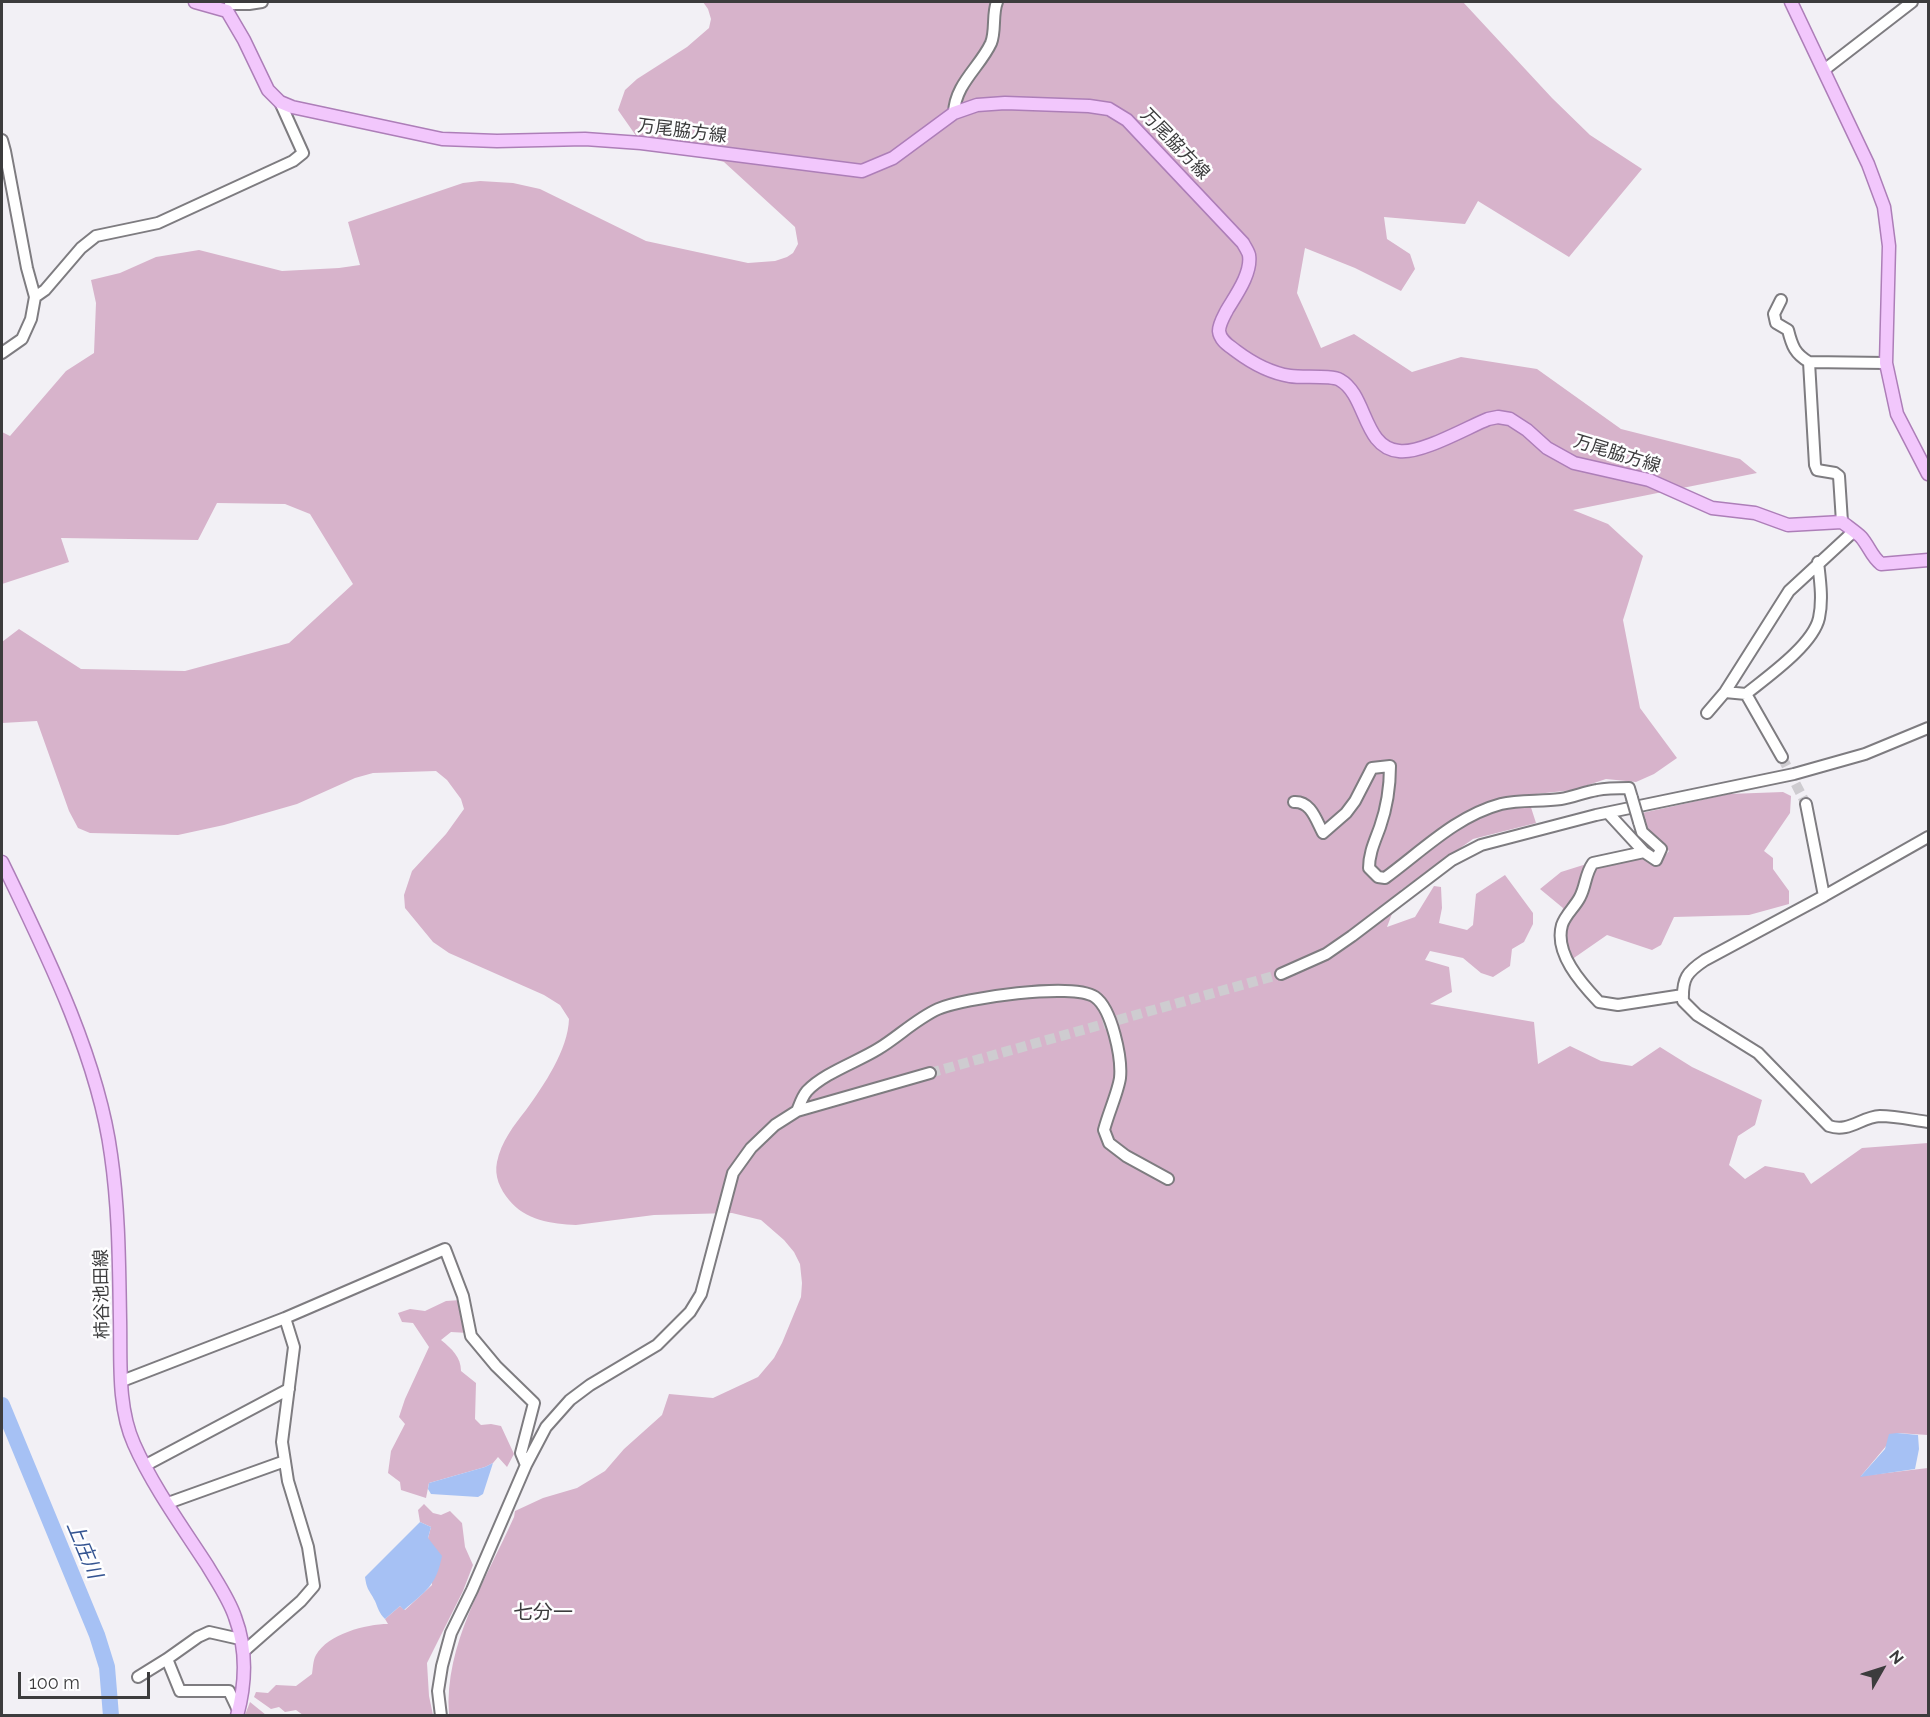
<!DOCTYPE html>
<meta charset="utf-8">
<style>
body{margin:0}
#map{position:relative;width:1930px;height:1717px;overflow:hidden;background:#f2f0f5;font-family:Raleway,sans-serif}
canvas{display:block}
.frame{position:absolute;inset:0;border:3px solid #3c3c3d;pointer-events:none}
.north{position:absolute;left:1852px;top:1639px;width:60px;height:60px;-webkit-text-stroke:4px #fefeff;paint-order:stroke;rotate:51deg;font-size:16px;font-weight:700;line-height:24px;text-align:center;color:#3c3c3d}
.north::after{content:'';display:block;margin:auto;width:21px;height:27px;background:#3c3c3d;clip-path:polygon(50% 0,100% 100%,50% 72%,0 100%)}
.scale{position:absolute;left:18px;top:1672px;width:132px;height:27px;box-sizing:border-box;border:3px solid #3c3c3d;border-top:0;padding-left:8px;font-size:18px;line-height:21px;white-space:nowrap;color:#3c3c3d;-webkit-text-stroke:4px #fefeff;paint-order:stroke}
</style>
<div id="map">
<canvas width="1930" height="1717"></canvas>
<div class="frame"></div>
<div class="north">N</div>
<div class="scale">100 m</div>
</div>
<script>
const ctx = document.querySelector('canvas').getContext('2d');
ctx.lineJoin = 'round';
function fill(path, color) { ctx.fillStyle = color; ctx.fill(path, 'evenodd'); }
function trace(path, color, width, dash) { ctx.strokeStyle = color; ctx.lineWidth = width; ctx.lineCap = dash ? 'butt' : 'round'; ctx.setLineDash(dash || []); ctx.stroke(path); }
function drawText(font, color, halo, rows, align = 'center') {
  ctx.font = font + ' Raleway,"Noto Sans JP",sans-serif'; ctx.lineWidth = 5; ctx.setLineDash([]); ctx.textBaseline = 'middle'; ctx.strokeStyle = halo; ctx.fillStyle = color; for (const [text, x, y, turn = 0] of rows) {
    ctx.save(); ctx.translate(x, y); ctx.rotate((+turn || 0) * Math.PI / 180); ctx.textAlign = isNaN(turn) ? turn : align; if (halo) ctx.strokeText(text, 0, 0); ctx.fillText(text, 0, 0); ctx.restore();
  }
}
fill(new Path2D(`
 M703 2H1463L1552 98 1590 135 1642 169 1569 257 1478 201 1465 224 1384 217 1387 239 1410 254 1415 269 1401 291 1355 268 1305 248 1297 293 1321 348 1354 334 1412 372 1461 357 1537 369 1621 429 1740 459 1757 473 1573 510 1608 524 1643 556 1623 620 1640 708 1677 758 1654 774 1636 782 1606 779 1573 790 1527 795 1536 823 1473 839 1401 890 1387 927 1415 917 1434 886 1441 887 1442 908 1439 923 1467 930 1473 925 1476 894 1505 875 1533 913V924L1524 942 1512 949 1510 966 1493 977 1481 973 1463 958 1430 951 1425 960 1449 967 1452 992 1430 1004 1534 1022 1538 1064 1570 1046 1601 1061 1632 1066 1660 1047 1692 1067 1762 1100 1755 1125 1738 1136 1729 1165 1745 1179 1765 1166 1804 1173 1811 1184 1862 1148 1928 1143V1435L1897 1433 1861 1476 1928 1468V1715H449C444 1644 486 1580 514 1517L515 1511 543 1498 577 1488 605 1471 624 1449 662 1415 669 1394 713 1398 758 1377 774 1358 782 1343 801 1297 802 1283 800 1264 794 1252 784 1240 761 1220 732 1213 654 1215 576 1225C552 1224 525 1220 509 1200 500 1189 494 1176 497 1162 501 1142 514 1125 526 1110 544 1085 568 1050 569 1019L560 1005 544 995 449 953 433 942 405 908 404 895 412 871 446 834 464 809 461 799 447 780 436 771 373 773 355 778 297 804 224 825 178 835 90 833 78 828 69 811 37 721 2 723V642L19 629 81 669 185 671 289 643 353 584 310 514 285 504 217 503 198 540 61 538 69 562 2 584V432L10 436 66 371 94 353 96 303 91 280 120 273 156 257 199 250 282 271 339 268 360 265 348 222 463 183 480 181 513 183 540 189 646 241 748 263 775 261 787 257 793 253 798 244 795 227 724 162 691 153 641 143 618 110 625 90 637 79 687 47 709 28 711 19 708 9Z
 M1783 792 1791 796 1790 813 1764 851 1773 858V869L1789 891V904L1749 915 1674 917 1661 945 1652 950 1607 935 1571 960 1561 918 1563 908 1540 889 1561 872 1628 851 1629 862 1638 857 1660 862 1669 851 1647 831 1642 813 1729 794Z
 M461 1300 468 1333 451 1332 441 1340C452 1349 461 1357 461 1371L476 1383 475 1419 481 1425 491 1424 501 1426 514 1454 507 1467 498 1457 493 1463 485 1467 429 1483 426 1498 401 1490 400 1482 388 1473 391 1451 405 1424 399 1417 405 1399 429 1347 413 1323 402 1322 398 1313 410 1309 425 1311 446 1301Z
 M424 1504 433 1513 441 1515 450 1511 462 1523 465 1547 473 1565 463 1591 427 1663 429 1696 433 1715H303L296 1710 285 1712 279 1707 271 1709 254 1697 256 1692 268 1693 276 1685 296 1686 312 1674C313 1668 313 1660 316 1655 328 1634 366 1624 388 1624L385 1619 400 1606 405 1610 432 1585 428 1538 431 1527 420 1522 418 1510Z
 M250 1702 266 1715H245Z`), '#d7b3cb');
fill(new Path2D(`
 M1897 1433 1918 1435 1919 1449 1915 1469 1860 1477 1885 1449 1889 1434Z
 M493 1463 483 1494 478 1497 431 1494 428 1489 429 1483 485 1467Z
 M420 1522 431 1527 428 1538 442 1556C436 1586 426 1591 404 1610L400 1606 385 1619C379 1613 378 1608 375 1601 369 1589 367 1591 365 1577Z`), '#a6c1f4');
trace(new Path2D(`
 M2 1405 97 1635 107 1667 111 1716`), '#a6c1f4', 16);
trace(new Path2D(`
 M1782 757 1806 804
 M930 1073 1281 974`), '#ceccd0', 10, [10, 5]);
const minor = new Path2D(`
 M230 4H249L262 2
 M1824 70 1912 2
 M954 113C955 84 980 67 991 43 996 31 992 14 997 2
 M2 140 5 151 27 268 35 297 31 319 22 339 2 353
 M35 297 45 290 81 248 96 236 158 223 293 161 303 153 280 102
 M1781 300 1774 314 1776 323 1788 330C1792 346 1795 354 1809 362L1886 363
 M1809 362 1815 465 1817 470 1835 473 1839 476 1842 522
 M1725 692 1746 694C1767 677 1813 645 1819 618 1823 600 1820 580 1818 562
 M1746 694 1782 757
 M1707 713 1725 692 1789 591 1853 532
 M1294 802C1311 801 1316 820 1323 833L1346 813 1355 801 1372 768 1390 766C1390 787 1387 807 1380 827 1375 841 1369 853 1369 868L1378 877 1385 878C1422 851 1456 816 1501 804 1520 799 1541 802 1561 799 1573 797 1585 792 1597 790 1607 788 1619 788 1629 788L1632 798
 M1806 804 1824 896
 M1609 814 1644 852 1656 860 1661 849 1642 832 1639 822
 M1928 837 1824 896 1705 960C1687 972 1682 978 1683 1001L1697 1015 1758 1053 1829 1126C1849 1133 1861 1117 1880 1116 1896 1116 1913 1120 1928 1122
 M1644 852 1593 863C1585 874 1586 886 1580 897 1575 907 1565 915 1562 925 1554 953 1581 983 1599 1002L1618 1005 1683 995
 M1281 974 1326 954 1352 936 1452 860 1481 845 1596 815 1794 774 1865 754 1928 728
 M797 1111C800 1104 802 1097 807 1091 824 1073 857 1062 878 1049 898 1037 916 1019 938 1009 963 998 1073 982 1095 997 1112 1009 1122 1058 1120 1078 1118 1092 1108 1114 1104 1130L1109 1143 1126 1156 1168 1179
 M122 1381 285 1318 445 1249 463 1296 471 1336 496 1366 534 1403 521 1453 526 1465
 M146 1465 289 1389
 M168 1503 285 1461
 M243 1652 301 1601 314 1586 308 1547 288 1481 282 1442 294 1347 285 1318
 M167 1659 198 1637 209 1632 240 1639
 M138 1677 167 1659 180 1691H229L238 1710
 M441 1716 438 1691 442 1666 451 1633 472 1590 526 1465 546 1427 570 1400 590 1385 657 1345 690 1312 701 1294 733 1173 751 1148 775 1125 797 1111 930 1073`);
const major = new Path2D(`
 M195 2 227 11 244 40 268 90 280 102 292 107 442 139 497 141 585 139 641 143 862 171 893 158 954 113 977 105 1005 103 1089 106 1109 109 1127 120 1243 243C1245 247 1248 251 1249 255 1252 273 1236 295 1227 310 1224 316 1219 324 1219 331 1220 341 1230 346 1236 351 1252 363 1271 373 1290 376 1302 378 1332 375 1340 380 1367 395 1363 448 1399 451 1421 454 1466 428 1488 419L1498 417 1510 419 1527 430 1547 448 1574 463 1649 480 1712 508 1755 513 1788 525 1842 522C1847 526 1857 533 1861 537 1869 546 1871 556 1881 564L1928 560
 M1791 2 1868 164 1884 207 1889 246 1886 363 1897 414 1928 474
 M2 862C45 951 98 1057 111 1155 119 1210 119 1264 120 1319 121 1360 117 1406 134 1444 152 1485 183 1528 207 1565 217 1582 229 1599 235 1617 247 1649 246 1683 237 1716`);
trace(minor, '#7e7c80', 14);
trace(major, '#ad7eb8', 15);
trace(minor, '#fff', 10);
trace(major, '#f2c7fc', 12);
const minorBridge = new Path2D(`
 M1632 798 1639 822`);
trace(minorBridge, '#7e7c80', 14, []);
trace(minorBridge, '#fff', 10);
drawText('18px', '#3c3c3d', '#fefeff', [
 ["万尾脇方線",682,131,7],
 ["万尾脇方線",1175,144,46],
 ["万尾脇方線",1617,454,17],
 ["柿谷池田線",102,1294,-91]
]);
drawText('italic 20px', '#355592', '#fefeff', [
 ["上庄川",84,1550,67]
]);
drawText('20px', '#3c3c3d', '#fefeff', [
 ["七分一",543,1613]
]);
</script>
